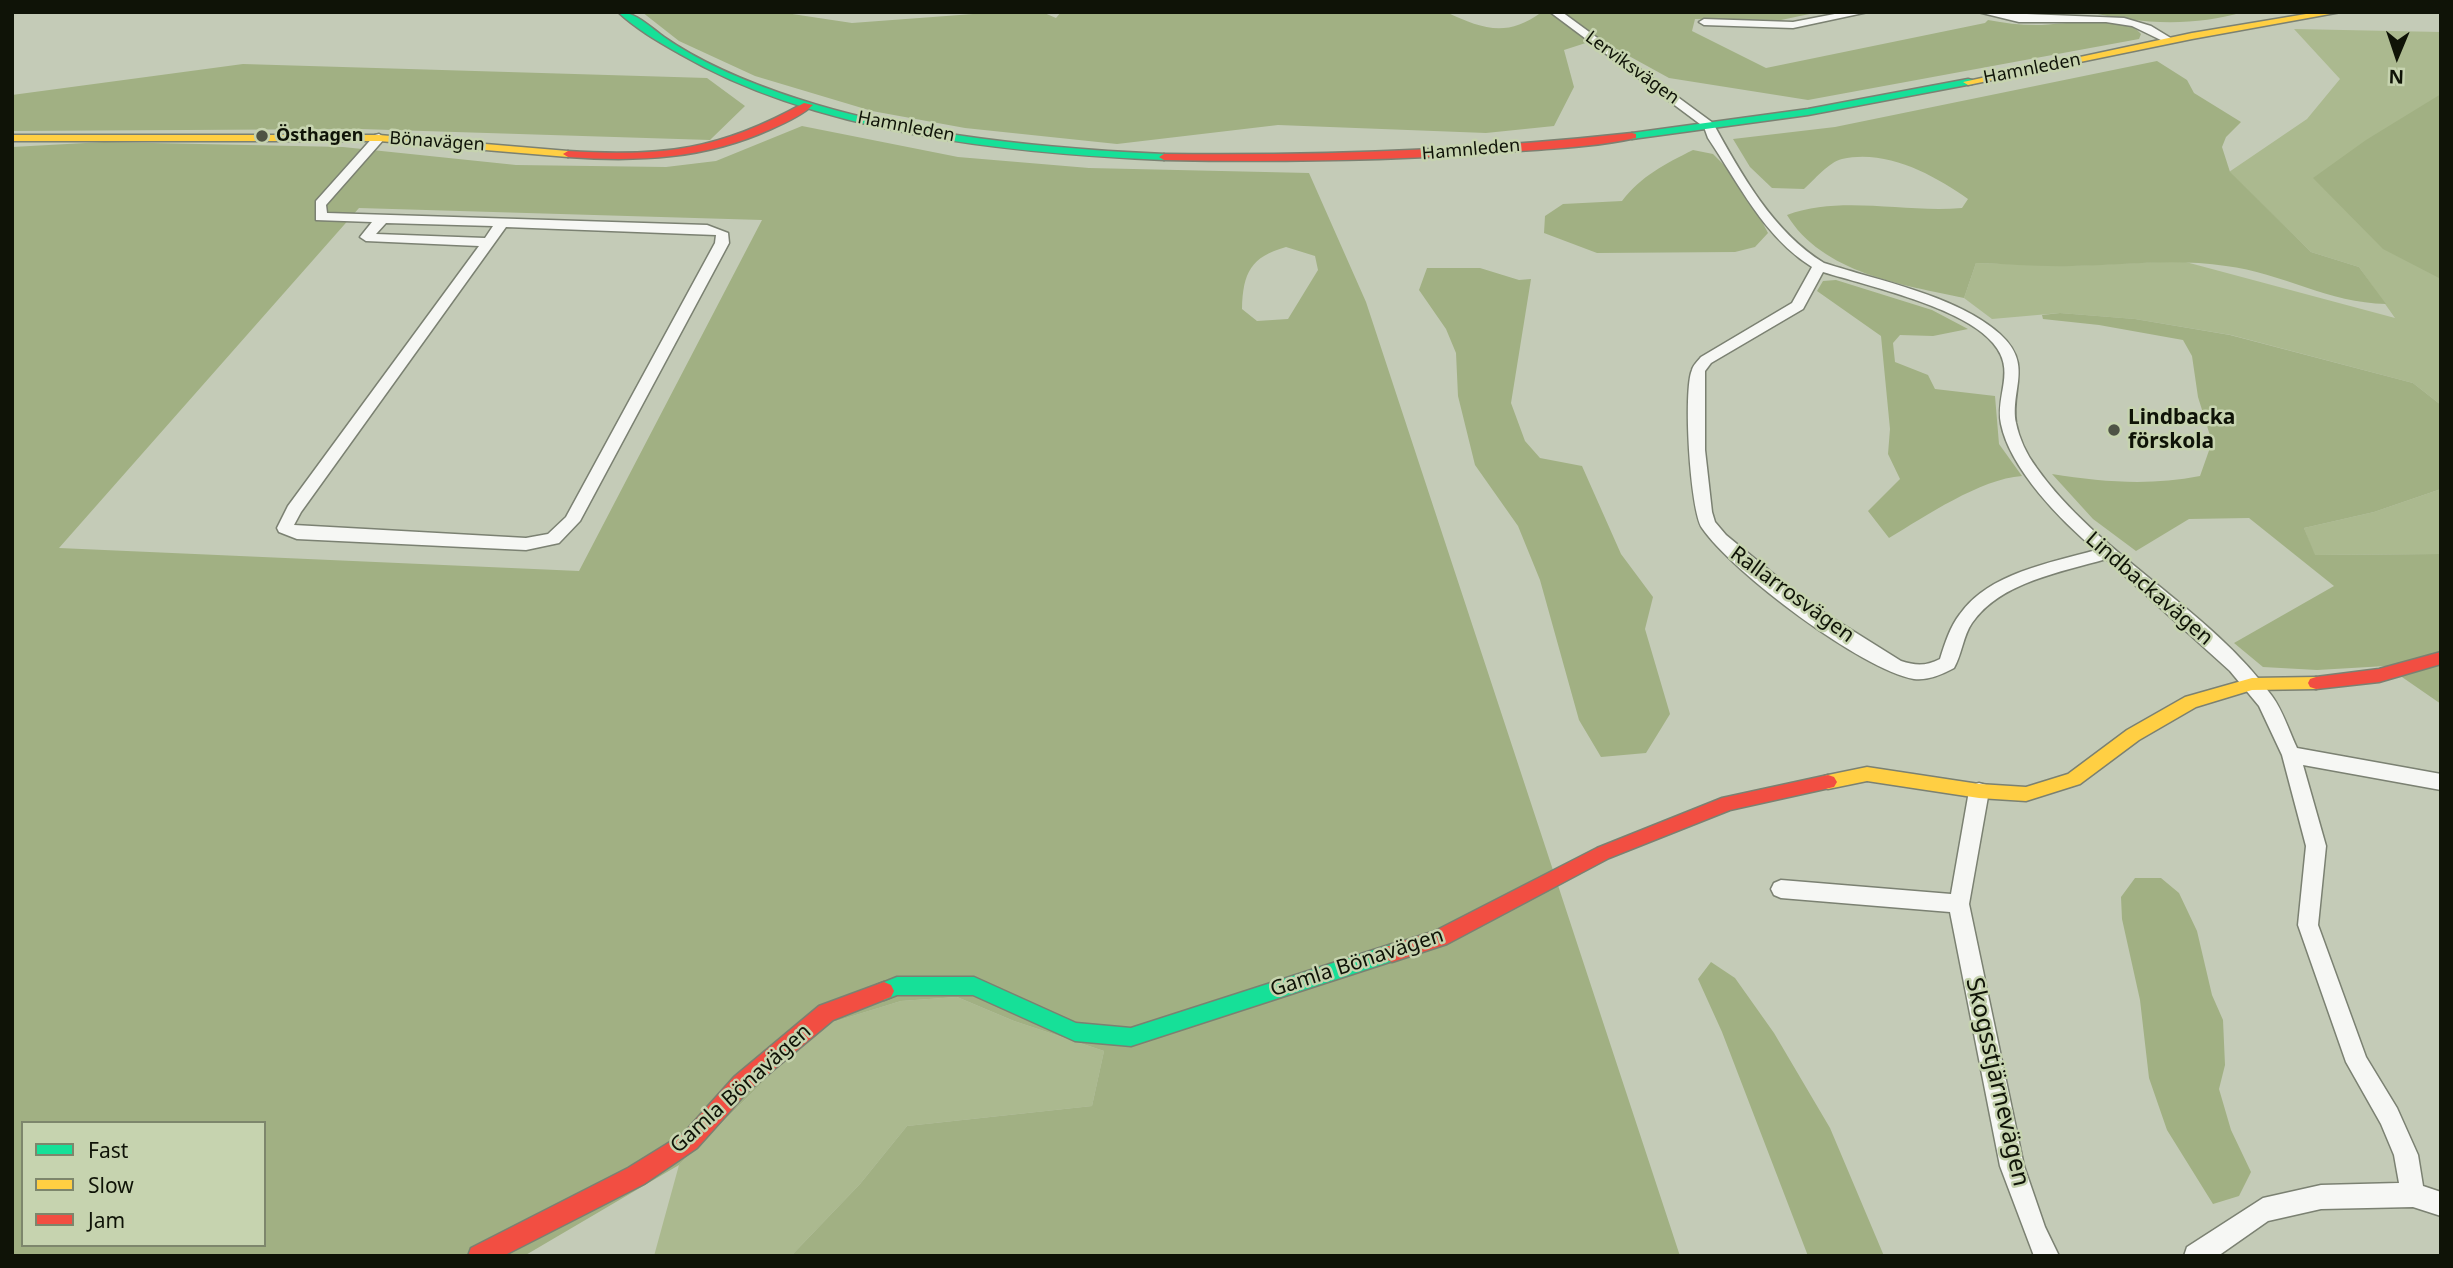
<!DOCTYPE html>
<meta charset="utf-8">
<style>
body{margin:0}
#map{position:relative;width:2453px;height:1268px;overflow:hidden;background:#c4cbb7;font-family:"Noto Sans",sans-serif}
canvas{display:block}
.frame{position:absolute;inset:0;border:14px solid #0f1307;pointer-events:none}
.legend{position:absolute;left:21px;top:1121px;width:245px;height:126px;box-sizing:border-box;background:#c6d3af;border:2px solid #7d866c;margin:0;padding:9px 12px;list-style:none;font-size:21px;color:#0f1307}
.legend li{display:flex;align-items:center;gap:14px;height:35px}
.legend b{width:35px;border:2px solid #7d866c}
.north{position:absolute;left:2362px;top:21px;width:70px;height:70px;-webkit-text-stroke:5px #c6d3af;paint-order:stroke;rotate:182deg;font-size:19px;font-weight:700;line-height:28px;text-align:center;color:#0f1307}
.north::after{content:'';display:block;margin:auto;width:24px;height:32px;background:#0f1307;clip-path:polygon(50% 0,100% 100%,50% 72%,0 100%)}
</style>
<div id="map">
<canvas width="2453" height="1268"></canvas>
<div class="frame"></div>
<ul class="legend">
<li><b style="height:9px;background:#16e098"></b>Fast</li>
<li><b style="height:9px;background:#ffcf43"></b>Slow</li>
<li><b style="height:9px;background:#f24e42"></b>Jam</li>
</ul>
<div class="north">N</div>
</div>
<script>
const ctx = document.querySelector('canvas').getContext('2d');
ctx.lineJoin = 'round';
function fill(path, color) { ctx.fillStyle = color; ctx.fill(path, 'evenodd'); }
function trace(path, color, width, dash) { ctx.strokeStyle = color; ctx.lineWidth = width; ctx.lineCap = dash ? 'butt' : 'round'; ctx.setLineDash(dash || []); ctx.stroke(path); }
function drawText(font, color, halo, rows, align = 'center') {
  ctx.font = font + ' "Noto Sans",sans-serif'; ctx.lineWidth = 5; ctx.setLineDash([]); ctx.textBaseline = 'middle'; ctx.strokeStyle = halo; ctx.fillStyle = color; for (const [text, x, y, turn = 0] of rows) {
    ctx.save(); ctx.translate(x, y); ctx.rotate((+turn || 0) * Math.PI / 180); ctx.textAlign = isNaN(turn) ? turn : align; if (halo) ctx.strokeText(text, 0, 0); ctx.fillText(text, 0, 0); ctx.restore();
  }
}
fill(new Path2D(`
 M2294 29 2441 32V405L2413 383 2231 335 2135 319 2060 313 1992 319 1964 298 1976 263 2069 266 2182 261 2395 318 2359 267 2311 252 2229 172 2307 119 2340 79Z
 M2441 489V554L2314 555 2304 528 2374 512Z
 M957 997 1014 1021 1104 1051 1092 1106 907 1126 860 1184 791 1256H654L679 1165 820 1026 901 1001Z`), '#abb98f');
fill(new Path2D(`
 M642 12H779L852 23 1000 12H1042L1056 18 1061 12H1446C1483 29 1506 38 1542 12H1819L1781 20 1695 19 1692 31 1766 68 1985 23 1988 20C2004 23 2020 25 2036 25 2063 25 2124 12 2141 34L2139 39 1808 100 1669 78 1598 39 1564 50 1574 87 1554 126 1486 133 1278 125 1117 144 965 128 872 111 755 76 679 41Z
 M2089 12H2243C2194 27 2138 24 2089 12Z
 M2157 61 2187 80 2194 93 2241 122 2226 137 2222 147 2230 172 2311 252 2359 267 2386 304C2329 303 2282 273 2226 266 2175 258 2124 265 2072 266 2040 267 2008 264 1976 263L1964 298C1903 285 1822 273 1787 215 1842 195 1903 213 1962 208L1968 199C1934 175 1887 149 1842 159 1829 162 1814 180 1804 189L1772 188 1750 167 1733 139 1835 127Z
 M243 64 707 78 745 106 710 140 360 129 12 131V95Z
 M2441 94V279L2383 249 2313 178 2366 140Z
 M802 126 958 157 1089 168 1309 173 1366 302 1680 1256H791L860 1184 907 1126 1092 1106 1104 1051 1014 1021 957 997 901 1001 820 1026 679 1165 524 1256H12V147L104 142 343 147 516 165 666 167 716 161ZM359 208 762 220 579 571 59 548ZM1286 247 1315 256 1318 270 1288 319 1257 321 1242 309C1243 272 1251 257 1286 247ZM23 1123H264V1245H23Z
 M1693 150 1713 154 1726 167 1744 188 1768 233 1755 247 1735 252 1597 253 1544 233 1545 216 1563 204 1622 201C1641 176 1665 164 1693 150Z
 M1427 268H1480L1519 280 1531 279 1511 403 1525 441 1540 458 1582 466 1621 554 1653 597 1645 629 1670 714 1646 753 1601 757 1579 720 1540 580 1518 526 1475 465 1458 396 1456 353 1446 329 1419 290Z
 M1836 280 1932 310 1968 329 1933 336 1900 335 1893 343 1895 362 1928 375 1935 389 1995 396 1999 444 2022 476C1980 479 1926 516 1889 538L1868 511 1900 479 1888 454 1890 429 1881 336 1817 291 1823 281Z
 M2060 313 2135 319 2230 335 2413 383 2441 405V489L2374 512 2304 528 2315 555 2441 554V704L2386 666 2317 670 2263 667 2234 643 2334 586 2249 518 2189 519 2136 551 2093 519 2052 474C2103 482 2149 486 2200 476L2212 442 2198 397 2192 356 2183 340 2099 325 2043 319 2042 315Z
 M2135 878H2161L2179 893 2197 931 2212 995 2223 1020 2225 1065 2219 1089 2231 1130 2251 1172 2239 1196 2213 1204 2167 1130 2149 1078 2140 1000 2122 919 2121 897Z
 M1711 962 1735 978 1774 1033 1830 1128 1884 1256H1808L1722 1032 1698 979Z`), '#a1b083');
const street = new Path2D(`
 M1550 12H1562L1713 123C1741 174 1773 232 1824 263 1879 281 1956 295 2000 334 2034 365 2010 389 2016 423 2019 438 2027 455 2036 467 2098 555 2210 609 2272 696 2283 711 2289 731 2297 748L2441 774V790L2303 765 2326 846 2318 925 2366 1057 2397 1108 2418 1155 2423 1186 2441 1192V1216L2413 1207 2321 1209 2268 1221 2218 1256H2184L2187 1247 2263 1198 2321 1185 2399 1183 2394 1155 2381 1124 2346 1062 2298 925 2306 846 2282 755 2259 706 2230 671 2106 559C2062 572 2000 582 1972 623 1963 636 1962 654 1954 668 1943 674 1927 681 1914 679 1862 670 1732 572 1702 528 1690 510 1683 390 1692 370 1693 365 1698 361 1701 357L1792 303 1812 267C1764 237 1739 184 1708 138L1704 127ZM1823 272C1868 286 1963 307 1993 343 2017 371 1995 394 2001 424 2010 469 2062 522 2096 550 2050 563 1989 573 1960 614 1950 627 1945 643 1940 659 1926 666 1916 666 1901 661L1810 604 1726 535 1715 522 1712 512 1705 450V371L1711 363 1803 309Z
 M1845 12H1868L1793 28 1704 25 1699 22 1704 19 1793 22Z
 M1978 12 2124 18 2151 26 2174 40 2165 42 2132 26 2106 22H2019Z
 M379 134 385 138 326 205 327 213 707 225 728 233 729 243 580 521 559 543 526 550 297 539 279 532 277 528 288 506 479 246 366 241 360 237 372 222 316 220V201L375 135ZM386 223 493 226 485 238 376 234ZM506 227 716 235 715 243 566 517 548 534 526 538 294 525 301 512Z
 M1979 783 1986 785 1989 791 1969 904 2024 1166 2045 1227 2059 1256H2034L2000 1166 1950 912 1781 898 1774 895 1771 889 1774 883 1781 880 1951 894 1969 791 1972 785Z`);
const fast = new Path2D(`
 M618 12C636 12 650 27 664 37 704 65 752 84 798 99 907 135 1049 149 1164 154L1169 157 1164 160C1007 153 818 134 680 54 659 42 636 29 618 12Z
 M1968 79 1972 80V84L1808 115 1632 139 1627 136 1632 133 1808 109Z
 M1392 944 1399 947 1402 953 1399 959 1131 1046 1075 1041 973 995H897L884 1000 877 997 874 991 877 985 897 977H974L1076 1023 1131 1028Z`);
const slow = new Path2D(`
 M2318 12H2341L2192 39 1968 85 1963 82 2192 33Z
 M12 135H379L568 151 573 154 568 157 379 141H12Z
 M2316 677 2322 679 2324 683 2322 687 2316 689 2252 690 2196 707 2139 740 2080 784 2026 801 1979 798 1867 781 1828 789 1822 787 1819 782 1822 777 1828 775 1867 767 1979 784 2026 787 2068 774 2127 730 2185 697 2252 678Z`);
const jam = new Path2D(`
 M804 103 813 105C802 115 785 123 771 129 705 159 639 162 568 157L563 154 568 151C663 157 720 150 804 103Z
 M1632 133 1636 134V138C1590 148 1540 149 1493 153 1383 161 1274 162 1164 160L1159 157 1164 154C1321 156 1476 150 1632 133Z
 M2441 652V664L2379 682 2316 689 2310 687 2308 683 2310 679 2316 677 2379 669Z
 M1828 775 1834 777 1837 782 1834 787 1730 810 1609 858 1447 944 1392 962 1385 959 1382 953 1385 947 1435 931 1597 848 1722 798Z
 M884 982 891 985 894 991 891 997 833 1020 748 1091 697 1148 644 1184 503 1256H468L471 1248 628 1168 683 1134 734 1077 819 1006Z`);
trace(street, '#7b8172', 3);
trace(fast, '#7b8172', 3);
trace(slow, '#7b8172', 3);
trace(jam, '#7b8172', 3);
fill(street, '#f6f7f4');
fill(fast, '#16e098');
fill(slow, '#ffcf43');
fill(jam, '#f24e42');
for (const [x, y, r, color] of [
 [262,136,7,"#4e5345"],
 [2114,430,7,"#4e5345"]
]) { const dot = new Path2D(); dot.arc(x, y, r, 0, 2 * Math.PI); ctx.fillStyle = color; ctx.fill(dot); trace(dot, '#c6d3af', 2.5); }
drawText('18px', '#0f1307', '#c6d3af', [
 ["Lerviksvägen",1632,68,36],
 ["Hamnleden",2032,69,-11],
 ["Hamnleden",906,127,11],
 ["Bönavägen",437,142,4],
 ["Hamnleden",1471,150,-5]
]);
drawText('bold 18px', '#0f1307', '#c6d3af', [
 ["Östhagen",276,136]
], 'left');
drawText('bold 21px', '#0f1307', '#c6d3af', [
 ["Lindbacka",2128,418],
 ["förskola",2128,442]
], 'left');
drawText('21px', '#0f1307', '#c6d3af', [
 ["Lindbackavägen",2149,589,41],
 ["Rallarrosvägen",1792,595,36],
 ["Gamla Bönavägen",1357,963,-18],
 ["Gamla Bönavägen",741,1089,-42]
]);
drawText('24px', '#0f1307', '#c6d3af', [
 ["Skogsstjärnevägen",1997,1082,77]
]);
</script>
